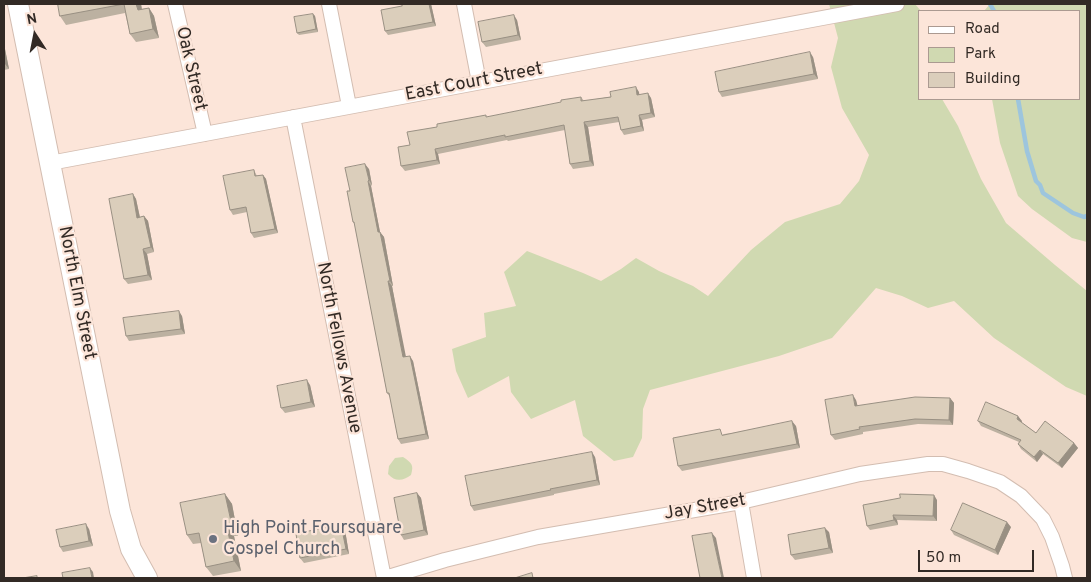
<!DOCTYPE html>
<style>
body{margin:0}
#map{position:relative;width:1091px;height:582px;overflow:hidden;background:#fce5d9;font-family:Overpass,sans-serif}
canvas{display:block}
.frame{position:absolute;inset:0;border:5px solid #322a25;pointer-events:none}
.legend{position:absolute;left:918px;top:10px;width:162px;height:90px;box-sizing:border-box;background:#fce5d9;border:1px solid #ab9a91;margin:0;padding:6px 9px;list-style:none;font-size:15px;color:#322a25}
.legend li{display:flex;align-items:center;gap:10px;height:25px}
.legend b{width:25px;border:1px solid #ab9a91}
.north{position:absolute;left:10px;top:10px;width:50px;height:50px;-webkit-text-stroke:4px #fce5d9;paint-order:stroke;rotate:349deg;font-size:14px;font-weight:700;line-height:20px;text-align:center;color:#322a25}
.north::after{content:'';display:block;margin:auto;width:18px;height:22px;background:#322a25;clip-path:polygon(50% 0,100% 100%,50% 72%,0 100%)}
.scale{position:absolute;left:918px;top:550px;width:116px;height:22px;box-sizing:border-box;border:2px solid #322a25;border-top:0;padding-left:6px;font-size:15px;line-height:18px;white-space:nowrap;color:#322a25;-webkit-text-stroke:4px #fce5d9;paint-order:stroke}
</style>
<div id="map">
<canvas width="1091" height="582"></canvas>
<div class="frame"></div>
<ul class="legend">
<li><b style="height:6px;background:#fff"></b>Road</li>
<li><b style="height:14px;background:#d0d9b1"></b>Park</li>
<li><b style="height:14px;background:#dbcebb"></b>Building</li>
</ul>
<div class="north">N</div>
<div class="scale">50 m</div>
</div>
<script>
const ctx = document.querySelector('canvas').getContext('2d');
ctx.lineJoin = 'round';
function fill(path, color) { ctx.fillStyle = color; ctx.fill(path, 'evenodd'); }
function trace(path, color, width, dash) { ctx.strokeStyle = color; ctx.lineWidth = width; ctx.lineCap = dash ? 'butt' : 'round'; ctx.setLineDash(dash || []); ctx.stroke(path); }
function drawText(font, color, halo, rows, align = 'center') {
  ctx.font = font + ' Overpass,sans-serif'; ctx.lineWidth = 4.5; ctx.setLineDash([]); ctx.textBaseline = 'middle'; ctx.strokeStyle = halo; ctx.fillStyle = color; for (const [text, x, y, turn = 0] of rows) {
    ctx.save(); ctx.translate(x, y); ctx.rotate((+turn || 0) * Math.PI / 180); ctx.textAlign = isNaN(turn) ? turn : align; if (halo) ctx.strokeText(text, 0, 0); ctx.fillText(text, 0, 0); ctx.restore();
  }
}
fill(new Path2D(`
 M827 4H915L921 11H920V99H942L958 126 981 179 1006 223 1055 265 1087 291V396L1066 387 994 338 954 301 928 308 902 296 876 288 832 338 779 356 650 390 643 409 642 438 633 457 614 461 583 436 575 400 531 419 511 392 509 376 468 398 456 371 452 349 486 337 484 313 516 306 504 272 527 251 583 273 601 281 621 269 636 258 659 271 693 286 708 296 751 250 785 222 840 204 859 181 869 155 842 108 831 67 838 38 829 4Z
 M990 4H1087V242L1072 238 1032 209 1018 196 1000 143 992 99H1080V11H984Z
 M403 457C412 463 414 465 411 475 403 481 395 482 388 474L389 466 395 458Z`), '#d0d9b1');
trace(new Path2D(`
 M990 4 994 11
 M1018 99 1027 151 1036 181 1040 185 1043 193 1073 213 1084 217 1087 216`), '#9dc5dd', 4.5);
const minor = new Path2D(`
 M175 4 205 134
 M329 4 349 106
 M464 4 479 82
 M293 117 384 578
 M50 163 897 4
 M741 502 754 578
 M385 578 445 560 538 537 741 502 860 474 928 464H943L968 471 1000 482 1021 496 1043 519 1052 537 1062 566 1065 578`);
const secondary = new Path2D(`
 M18 4 120 511 131 549 147 578`);
trace(minor, '#d3bdb1', 16);
trace(secondary, '#d3bdb1', 22);
trace(minor, '#fff', 14);
trace(secondary, '#fff', 20);
fill(new Path2D(`
 M58 4H141L142 9 149 8 154 16 159 38 136 42 130 34 125 13 66 25 60 16Z
 M431 4 436 26 388 35 385 31Z
 M313 14 315 16 318 32 299 35 297 33Z
 M517 20 521 40 486 47 482 42Z
 M4 44 9 69 4 70Z
 M813 57 818 79 722 97 719 92Z
 M639 92V94L651 98 655 117 642 120 644 131 624 135 621 130 619 122 588 127 594 166 573 169 570 164 565 130 508 141 507 140 438 154 440 164 405 171 401 166 410 145 581 97 584 101Z
 M369 169 372 185 371 186 380 232 384 237 393 286H392L405 357 413 361 429 439 401 444 398 439 390 397 387 393 355 225 353 222 350 191Z
 M254 170 257 176 263 175 266 179 278 233 254 238 251 233 247 212 233 215 230 210Z
 M133 194 136 199 140 217 144 216 148 221 154 252 147 254 152 280 128 284 124 279Z
 M182 316 185 334 129 341 126 336Z
 M310 385 315 407 285 413 281 408Z
 M950 398 954 403 953 425 918 424 863 432V434L835 440 831 435 856 400 857 406Z
 M978 421H1022L1021 422 1036 433 1074 443 1078 448 1062 468 1043 454 1037 462 1021 449 1018 444 1019 442 981 426Z
 M796 426 800 448 682 471 678 466 724 434Z
 M595 457 600 485 554 494V495L474 511 471 506Z
 M417 493 421 498 428 535 404 540 401 535Z
 M225 494 232 504 238 536H234L241 571 213 576 206 567 201 543 193 544 187 535Z
 M937 500V521L897 520 898 525 870 530 867 526 863 505Z
 M1011 527 998 555 954 535 951 530Z
 M89 529 93 546 63 552 60 547Z
 M345 530 349 554 304 563 300 558Z
 M829 532 833 553 795 560 791 555Z`), '#bcb1a1');
fill(new Path2D(`
 M136 4H141L143 18 138 10Z
 M429 4H431L436 26 433 22Z
 M149 8 154 16 159 38 153 29Z
 M313 14 315 16 318 32 316 29Z
 M514 15 517 20 521 40 518 35Z
 M4 44 9 69 5 64 4 57Z
 M810 52 813 57 818 79 814 74Z
 M636 87 639 92 640 100 637 95Z
 M648 93 651 98 655 117 651 113Z
 M639 115 642 120 644 131 641 126Z
 M584 122 588 127 594 166 590 161Z
 M435 149 438 154 440 164 437 160Z
 M365 164 369 169 372 185 369 180Z
 M263 175 266 179 278 233 275 229Z
 M368 181 371 186 381 237 378 232Z
 M133 194 136 199 141 223 137 218Z
 M144 216 148 221 154 252 151 247Z
 M380 232 384 237 393 286 390 281Z
 M143 249 147 254 152 280 148 275Z
 M388 281 392 286 407 362 403 357Z
 M179 311 182 316 185 334 181 329Z
 M410 356 413 361 429 439 426 434Z
 M307 380 310 385 315 407 311 402Z
 M853 395 856 400 859 411 855 406Z
 M950 398 954 403 953 425 949 420Z
 M1018 416 1022 421 1021 424 1017 419Z
 M792 421 796 426 800 448 797 444Z
 M1074 443 1078 448 1062 468 1058 463Z
 M1040 450 1043 454 1037 462 1034 457Z
 M592 452 595 457 600 485 597 480Z
 M417 493 421 498 428 535 424 530Z
 M225 494 232 504 238 536 232 526Z
 M934 495 937 500V521L933 516Z
 M893 515 897 520 898 525 894 520Z
 M1007 522 1011 527 998 555 995 550Z
 M86 524 89 529 93 546 89 541Z
 M341 525 345 530 349 554 346 549Z
 M227 527 234 536 241 571 234 561Z
 M825 528 829 532 833 553 829 548Z
 M712 533 716 538 724 578H722Z
 M90 568 93 572 94 578H92Z`), '#999083');
const building = new Path2D(`
 M58 4H136L138 10 149 8 153 29 130 34 124 4 60 16Z
 M401 4H429L433 22 385 31 381 10 402 6Z
 M313 14 316 29 297 33 294 17Z
 M514 15 518 35 482 42 478 22Z
 M810 52 814 74 719 92 715 72Z
 M636 87 637 95 648 93 651 113 639 115 641 126 621 130 618 117 584 122 590 161 570 164 564 125 505 137V135L435 149 437 160 401 166 398 147 410 145 407 132 437 127V124L486 115V117L561 102V100L581 97V101L611 97 610 92Z
 M365 164 369 180 368 181 378 232H380L390 281H388L403 357 410 356 426 434 398 439 389 393H387L354 222H353L347 191H350L345 168Z
 M254 170 255 176 263 175 275 229 251 233 246 207 230 210 223 176Z
 M133 194 137 218 144 216 151 247 143 249 148 275 124 279 109 199Z
 M179 311 181 329 126 336 123 318Z
 M307 380 311 402 281 408 277 386Z
 M853 395 855 406 915 397 950 398 949 420 915 419 859 427 860 429 831 435 825 400Z
 M986 402 1018 416 1017 419 1036 433 1045 421 1074 443 1058 463 1040 450 1034 457 1018 444 1021 440 978 421Z
 M792 421 797 444 678 466 673 438 720 429 722 435Z
 M592 452 597 480 550 489 551 490 471 506 465 476Z
 M417 493 424 530 401 535 394 498Z
 M225 494 232 526 227 527 234 561 206 567 199 533 187 535 180 503Z
 M900 494 934 495 933 516 893 515 894 520 867 526 863 505 900 498Z
 M963 503 1007 522 995 550 951 530Z
 M86 524 89 541 60 547 56 530Z
 M341 525 346 549 300 558 296 534Z
 M825 528 829 548 791 555 788 535Z
 M712 533 722 578H700L692 536Z
 M90 568 92 578H63L62 573Z
 M532 573 533 578H515Z
 M37 576V578H23Z`);
fill(building, '#dbcebb');
trace(building, '#999083', 1);
for (const [x, y, r, color] of [
 [213,539,5,"#6b7280"]
]) { const dot = new Path2D(); dot.arc(x, y, r, 0, 2 * Math.PI); ctx.fillStyle = color; ctx.fill(dot); trace(dot, '#fce5d9', 2); }
drawText('18px', '#322a25', '#fce5d9', [
 ["Oak Street",190,69,77],
 ["East Court Street",474,83,-11],
 ["North Elm Street",76,293,79],
 ["North Fellows Avenue",338,348,79],
 ["Jay Street",705,508,-10]
]);
drawText('18px', '#5b616d', '#fce5d9', [
 ["High Point Foursquare",223,529],
 ["Gospel Church",223,550]
], 'left');
</script>
